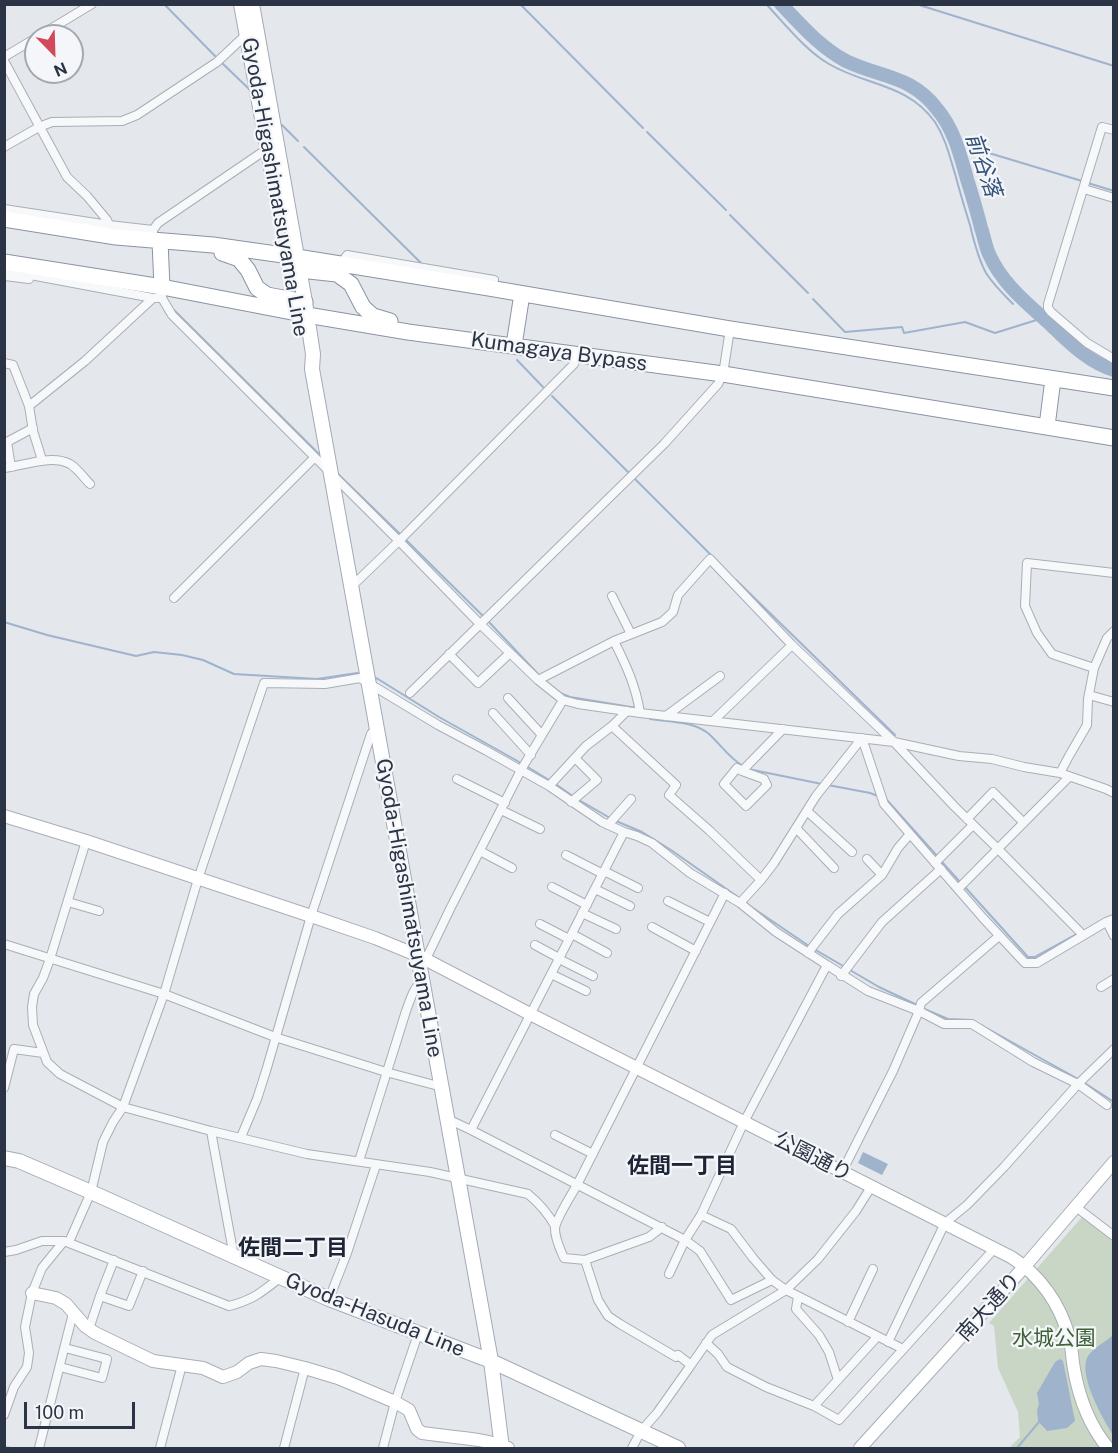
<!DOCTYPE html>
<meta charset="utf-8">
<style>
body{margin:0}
#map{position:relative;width:1118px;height:1453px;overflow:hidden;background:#e4e7ec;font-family:"Public Sans",sans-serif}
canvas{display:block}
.frame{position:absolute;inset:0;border:6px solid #2b3445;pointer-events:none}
.north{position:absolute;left:24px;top:24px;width:60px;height:60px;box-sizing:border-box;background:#f4f6f9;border:2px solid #a4a8b1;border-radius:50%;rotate:157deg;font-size:16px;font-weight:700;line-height:24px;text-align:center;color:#2b3445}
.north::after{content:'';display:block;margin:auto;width:21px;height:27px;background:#d1495b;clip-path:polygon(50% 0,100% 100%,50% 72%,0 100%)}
.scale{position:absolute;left:24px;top:1402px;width:111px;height:27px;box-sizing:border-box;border:3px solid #2b3445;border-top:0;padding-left:8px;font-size:18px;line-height:21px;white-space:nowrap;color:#2b3445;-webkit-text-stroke:4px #f4f6f9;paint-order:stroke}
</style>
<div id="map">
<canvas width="1118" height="1453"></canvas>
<div class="frame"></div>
<div class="north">N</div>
<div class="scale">100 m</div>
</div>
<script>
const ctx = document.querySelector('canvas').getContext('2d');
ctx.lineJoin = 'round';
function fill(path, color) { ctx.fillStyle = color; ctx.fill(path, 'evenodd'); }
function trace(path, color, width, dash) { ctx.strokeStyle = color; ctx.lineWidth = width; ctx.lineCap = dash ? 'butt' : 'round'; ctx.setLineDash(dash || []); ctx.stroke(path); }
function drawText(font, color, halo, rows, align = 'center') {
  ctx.font = font + ' "Public Sans","Noto Sans JP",sans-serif'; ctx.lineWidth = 4.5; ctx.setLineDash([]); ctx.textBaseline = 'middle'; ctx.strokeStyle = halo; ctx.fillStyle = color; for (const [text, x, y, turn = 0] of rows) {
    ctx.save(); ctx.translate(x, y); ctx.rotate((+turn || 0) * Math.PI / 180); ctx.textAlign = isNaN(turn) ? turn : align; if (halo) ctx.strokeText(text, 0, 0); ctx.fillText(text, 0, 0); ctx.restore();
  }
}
fill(new Path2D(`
 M1082 1217 1113 1240V1448H1009L1020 1437 1018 1412 998 1368 994 1326 989 1323Z`), '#c9d6c5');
fill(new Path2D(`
 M863 1152 888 1164 882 1175 858 1163Z
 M1113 1335V1435C1103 1419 1077 1374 1088 1356 1094 1347 1106 1342 1113 1335Z
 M1060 1359 1063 1361 1075 1421 1067 1428 1047 1431 1038 1421 1037 1410 1039 1404 1037 1393 1055 1362Z`), '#9fb4cc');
trace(new Path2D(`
 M164 4 217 58
 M520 4 643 128
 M766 4C786 25 805 50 829 64 866 86 907 83 935 122 946 139 950 158 956 177 960 193 965 209 970 225 974 242 978 258 986 273 993 284 1003 294 1013 304
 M916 4 1114 66
 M222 63 249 89
 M282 125 298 141
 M647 132 726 210
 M304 147 423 265
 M969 147 1082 181
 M1088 183 1114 191
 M730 215 808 293
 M813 299 845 332 902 327 904 333 965 322 995 333 1043 318
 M174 310 322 457
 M517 360 543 387
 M552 396 711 555
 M336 472 401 535
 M405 539 484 617
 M736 580 895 735
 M488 621 538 674
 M4 622 47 635 136 656 154 652 182 655 203 660 234 674 317 679 357 673 362 674
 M373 677 378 679 439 717 521 763
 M560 693 570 697 637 708
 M649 717 650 719C669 722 694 721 709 734 721 745 729 758 743 766
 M526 766 549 780
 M748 769 822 784
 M554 783 574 797
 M828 785 870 793 878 796
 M886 799 938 857
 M579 800 610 818
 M616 821 642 832 671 850 738 897
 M942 862 960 882
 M964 886 1028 957H1035L1079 933
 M747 904 809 946
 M814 949 879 987 917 1005
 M922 1008 948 1019 971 1020 974 1021
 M981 1025 1078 1079
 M1083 1082 1114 1102
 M4 1447 11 1448
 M1017 1448 1039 1422`), '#9fb4cc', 2);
trace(new Path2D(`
 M781 4C801 25 820 47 846 61 881 78 911 75 937 109 954 129 960 154 967 179 972 195 977 211 981 228 984 236 985 245 989 254 1002 284 1028 304 1051 325 1070 343 1088 362 1114 370`), '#9fb4cc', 14);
const street = new Path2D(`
 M39 36 92 4
 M4 57 36 38
 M4 61 67 177 87 196 107 220 109 225
 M1114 130 1102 127 1048 304V308L1051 312 1087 343 1114 359
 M4 147 39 127 52 122 122 121 137 115 217 62 249 32
 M1084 189 1114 198
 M4 209 109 225 153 230
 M153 241V230L158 223 261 153 270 150
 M341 264 347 255 494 280
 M4 270 153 298
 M5 276 29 279
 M162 287V298L172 315 399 541 480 624 538 680 563 700 578 704 640 713 894 742 959 756 992 759 1024 767 1060 773 1106 789 1114 793
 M4 363 13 365 29 406
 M42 460 33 431 29 406 85 361 153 298H162
 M11 467 7 442 33 428
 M4 468C24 466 51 454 70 464 77 468 84 478 90 484
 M351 587 403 537 574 364
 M612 596 631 634
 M174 598 314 458
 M614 641C626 665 636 686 640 713
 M449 654 478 683 510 653
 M1094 668 1052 654 1037 633 1025 606 1027 563 1114 573
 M538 680 614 641 662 622 673 612 678 595 710 559 792 645 894 742 954 806 997 848 1083 935
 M410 693 664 444 718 384 723 374 730 329
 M1089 695 1114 702
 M508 698 542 735
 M493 713 531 755
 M666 716 720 676
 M713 721 792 645
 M612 726 676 785 669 795 710 831 761 880 740 903
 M862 738 884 804 983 918 1025 963H1037L1106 922 1114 919
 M742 771 764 779 767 785 746 806 724 784 737 768 742 771 783 729
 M1060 773 1069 756 1087 725 1088 699 1094 668 1107 638 1114 631
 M457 779 505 803
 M549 786 586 746 612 726 627 711
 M571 802 597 780 575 758
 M501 810 540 829
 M807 811 852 852
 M967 819 993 792 1023 822
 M608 825 631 799
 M796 828 834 868
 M86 841 50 959 43 978 34 994 32 1007 33 1025 47 1062 60 1074 123 1107 211 1131 307 1154 430 1172 528 1194C540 1204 548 1213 555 1226
 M480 851 512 868
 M566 855 603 874
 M867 859 882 875
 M935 863 973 825
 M604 871 638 888
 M761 880 774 863 816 796 862 738
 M552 887 587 905
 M595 889 630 906
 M958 889 1069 777
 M668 901 710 922
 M68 902 99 911
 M582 913 616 929
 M1107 922 1114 936
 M540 924 569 939
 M652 927 696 951
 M572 934 607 953
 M4 944 164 994 275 1037 386 1072 442 1087
 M535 945 559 958
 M808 953 838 914 882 875 898 848 910 834
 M426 959 450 909 521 770 563 700
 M559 959 593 976
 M551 974 586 991
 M841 976 882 922 941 869
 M1101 987 1114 979
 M4 1088 14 1049 43 1053
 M448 1121 454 1122 471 1130 685 1240 700 1251 731 1300 772 1280
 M471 1130 624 832
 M211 1131 234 1257
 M555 1135 593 1154
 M241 1137 257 1099 266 1071 311 916 371 734 376 728
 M359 1161 406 1011C410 1001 413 987 423 981
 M842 1172 893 1071 919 1011 921 1003 999 936
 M1076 1207 1114 1236
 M701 1215 731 1229 753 1258 772 1280 786 1290 903 1349
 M69 1242 91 1192 103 1142 113 1122 123 1107 164 994 198 879 264 683 325 684 360 678 438 725 485 750 549 786 602 822 624 832 637 836 652 843 690 873 740 903 776 932 827 965
 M4 1252 16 1250 42 1241H64
 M585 1260 649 1237 662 1227
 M669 1274 685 1240 701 1215 744 1122 827 965 868 991 919 1011 944 1024H972L1033 1062 1078 1084 1107 1105
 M100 1296 114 1260
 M798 1297 796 1309 819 1335 829 1352 838 1380
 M329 1299 347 1253 376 1165
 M848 1322 873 1269
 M89 1329 100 1296 129 1306 143 1271
 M888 1342 945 1223 967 1205 1004 1167 1078 1084 1114 1049
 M706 1343 718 1354 727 1367 766 1387 814 1406 839 1420 995 1248
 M691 1365 712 1335 786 1290 818 1259 856 1211 871 1187
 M60 1367 102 1378 107 1359 65 1348
 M814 1406 877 1337
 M4 1415 14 1387 27 1367 29 1353 25 1327 32 1293 42 1268 64 1241 229 1306C253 1300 262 1292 281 1277
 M39 1448 73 1313
 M160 1448 182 1365
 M284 1448 305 1368
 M383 1448 395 1402 418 1334
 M632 1448 641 1431 657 1413 691 1365 678 1355 676 1357 620 1324 608 1316 598 1300 585 1260 564 1258C560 1249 555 1239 555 1229 555 1220 572 1194 577 1185L725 893`);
const secondary = new Path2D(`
 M4 816 86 841 311 916 375 938 419 956 530 1014 1011 1257C1040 1275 1060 1304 1069 1337 1072 1347 1072 1358 1074 1369 1079 1398 1089 1425 1108 1448
 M32 1293 56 1298 66 1304 85 1326 95 1333 153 1361 203 1368 223 1377 237 1372 249 1363 261 1359 276 1361 305 1368 338 1378 395 1402 409 1410 417 1429 422 1433C448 1437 485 1438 508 1448
 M860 1448 1025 1266 1114 1162`);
const primary = new Path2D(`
 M241 4 277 200
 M252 4 305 302 313 354 312 369 491 1361 502 1448
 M4 1158 19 1161 91 1192 329 1299 491 1361 678 1448`);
const highway = new Path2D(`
 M4 219 116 237 213 245 297 257 489 288 730 329 1114 388
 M160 241 162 287
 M222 253 239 259 248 270 257 288 267 295 305 302
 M4 262 162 287 307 315 408 332 723 374 1114 438
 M290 269 337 274 351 284 363 307 373 316 390 321
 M514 345 522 294
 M1047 426 1053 379`);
trace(street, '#a9aeb7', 10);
trace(secondary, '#a9aeb7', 14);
trace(primary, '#a3abb8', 16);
trace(highway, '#8b94a3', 17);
trace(street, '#f7f8fa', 8);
trace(secondary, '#fff', 12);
trace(primary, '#fff', 14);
trace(highway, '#fff', 15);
drawText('21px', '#2b3445', '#f4f6f9', [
 ["Gyoda-Higashimatsuyama Line",275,187,80],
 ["Kumagaya Bypass",559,352,8],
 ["Gyoda-Higashimatsuyama Line",409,908,80],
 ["公園通り",813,1157,27],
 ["南大通り",989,1307,-48],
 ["Gyoda-Hasuda Line",375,1315,22]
]);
drawText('21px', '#3f6138', '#f4f6f9', [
 ["水城公園",1054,1339]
]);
drawText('italic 22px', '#34527a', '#f4f6f9', [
 ["前谷落",983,165,71]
]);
drawText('bold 22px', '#1d2536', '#f4f6f9', [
 ["佐間一丁目",682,1166],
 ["佐間二丁目",293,1248]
]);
</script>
